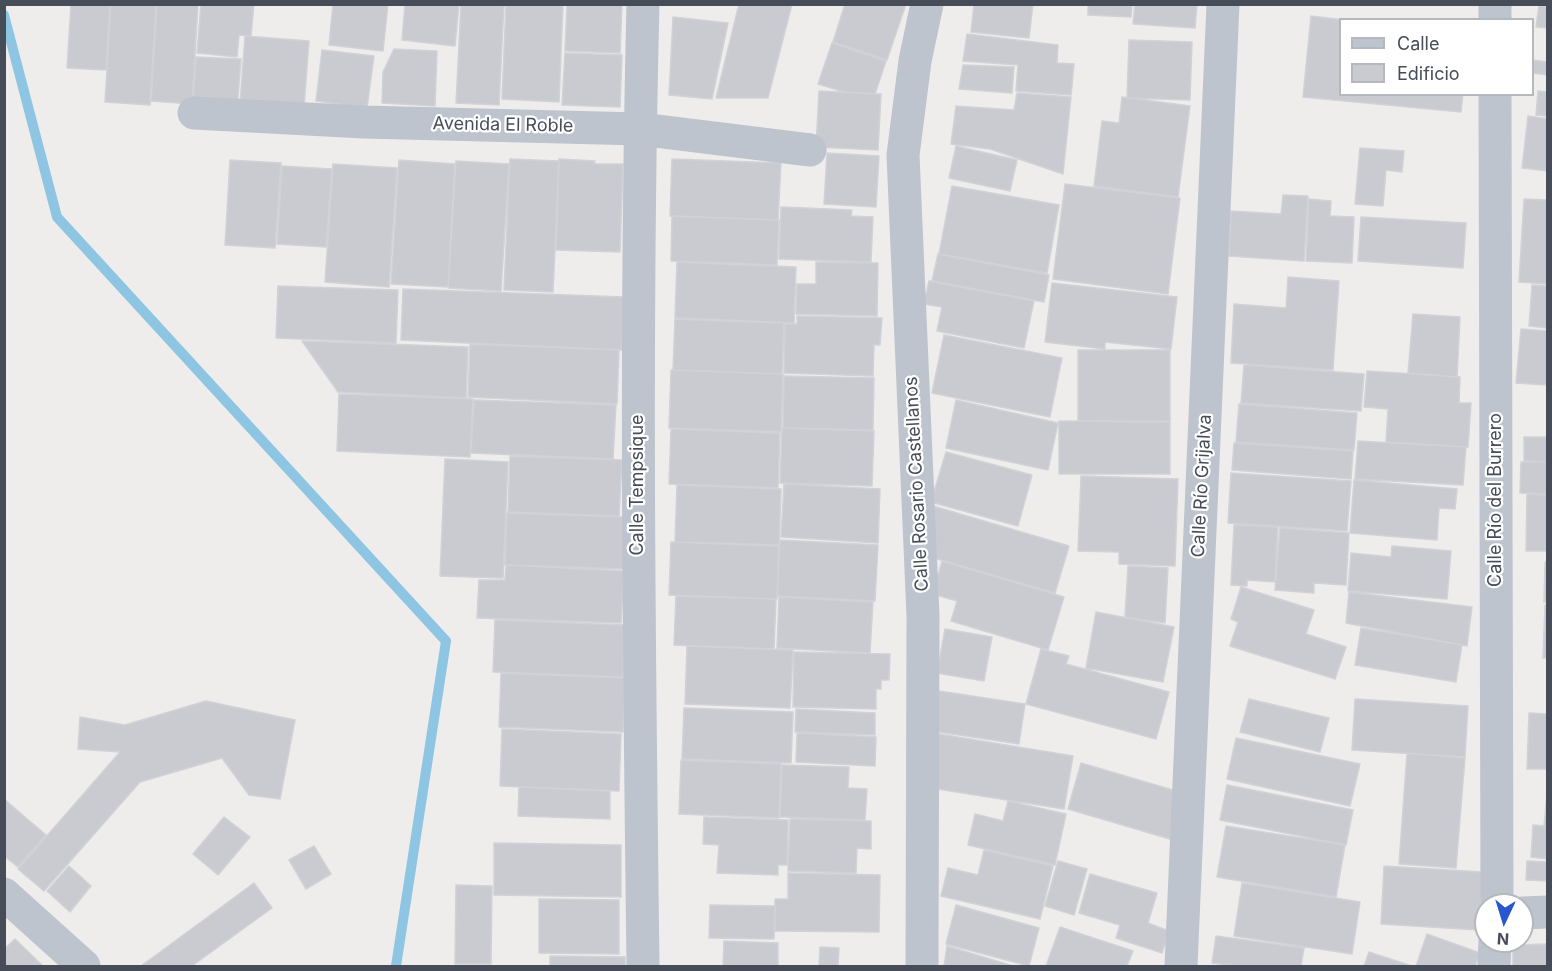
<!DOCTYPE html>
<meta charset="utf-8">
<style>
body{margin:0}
#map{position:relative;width:1552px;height:971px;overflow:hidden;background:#efedec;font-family:Inter,sans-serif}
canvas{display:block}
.frame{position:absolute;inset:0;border:6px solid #464d58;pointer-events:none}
.legend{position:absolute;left:1339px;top:18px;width:195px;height:78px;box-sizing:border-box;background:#fff;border:2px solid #b5b8bc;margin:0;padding:8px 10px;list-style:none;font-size:18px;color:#464d58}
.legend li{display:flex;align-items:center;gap:12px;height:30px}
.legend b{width:30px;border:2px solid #b5b8bc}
.north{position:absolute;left:1474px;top:893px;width:60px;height:60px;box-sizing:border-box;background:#fff;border:2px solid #b5b8bc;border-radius:50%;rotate:184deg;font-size:16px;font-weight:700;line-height:24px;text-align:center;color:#464d58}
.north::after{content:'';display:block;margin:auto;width:21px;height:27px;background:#2857cd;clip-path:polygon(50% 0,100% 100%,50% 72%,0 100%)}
</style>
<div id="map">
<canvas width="1552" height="971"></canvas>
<div class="frame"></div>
<ul class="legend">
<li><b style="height:8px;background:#bec4cd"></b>Calle</li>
<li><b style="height:16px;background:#cacbd1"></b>Edificio</li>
</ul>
<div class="north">N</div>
</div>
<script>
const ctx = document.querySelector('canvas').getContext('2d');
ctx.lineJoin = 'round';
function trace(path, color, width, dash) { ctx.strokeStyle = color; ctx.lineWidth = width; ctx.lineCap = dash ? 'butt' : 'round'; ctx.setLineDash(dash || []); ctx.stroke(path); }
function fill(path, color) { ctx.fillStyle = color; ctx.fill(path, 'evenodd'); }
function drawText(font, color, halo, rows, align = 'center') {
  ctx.font = font + ' Inter,sans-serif'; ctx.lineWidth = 4.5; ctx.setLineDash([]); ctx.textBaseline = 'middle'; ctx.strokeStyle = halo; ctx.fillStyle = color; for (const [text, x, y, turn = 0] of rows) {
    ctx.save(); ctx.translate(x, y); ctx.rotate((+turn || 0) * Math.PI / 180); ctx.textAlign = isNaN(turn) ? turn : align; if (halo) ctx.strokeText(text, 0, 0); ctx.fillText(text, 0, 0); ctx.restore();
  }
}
trace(new Path2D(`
 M4 15 57 217 446 641 396 966`), '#8ec5e3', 10);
const building = new Path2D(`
 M71 4H110L106 70 67 68Z
 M111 4H156L150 105 105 102Z
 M157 4H198L192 104 151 101Z
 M201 4H254L251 36 239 35 237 57 197 53Z
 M333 4H388L383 51 329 45Z
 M405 4H459L455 46 402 40Z
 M461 4H504L499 105 456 103Z
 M506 4H563L559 102 502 99Z
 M567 4H622L620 53 565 51Z
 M739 4H792L768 98H716Z
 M845 4H906L887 60 833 42Z
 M974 4H1033L1029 38 971 32Z
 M1088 4H1132L1131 17 1088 15Z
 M1135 4H1197L1195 28 1133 24Z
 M1539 5 1548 6V28L1536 27Z
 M1311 16 1345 20H1340V94H1463L1461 112 1303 97Z
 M673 17 728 23 712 99 669 95Z
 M967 34 1058 45 1057 63 1074 64 1071 95 1016 91 1018 65 963 61Z
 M245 36 309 41 304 107 240 103Z
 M1129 40 1192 42 1190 100 1127 98Z
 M832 43 886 61 875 94 844 92 818 84Z
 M394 49 437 51 435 106 382 103 383 72Z
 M322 50 374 56 367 108 316 101Z
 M565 53 622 55 620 107 562 105Z
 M196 57 241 59 237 109 193 106Z
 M1532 60 1548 62V75L1532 73Z
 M963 65 1014 67 1012 93 959 89Z
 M819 91 881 94 878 150 816 147Z
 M1538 91 1548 92V116L1536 115Z
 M1017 93 1071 97 1063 174 990 149 951 144 956 106 1014 110Z
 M1122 97 1190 106 1178 197 1094 186 1102 121 1119 123Z
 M1528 116 1548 119V171L1522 168Z
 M956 146 1017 160 1010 191 949 178Z
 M1360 148 1404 151 1402 172 1386 170 1383 206 1355 204Z
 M827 153 879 156 876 207 824 204Z
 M510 159 559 161 553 292 504 290Z
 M559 159 595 161 594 164H623L620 252 556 250Z
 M672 159 781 163 778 220 670 216Z
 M230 160 281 163 275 248 225 245Z
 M399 160 455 164 448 287 391 284Z
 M456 161 509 164 501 291 448 288Z
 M333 164 397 168 389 287 325 282Z
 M282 166 332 169 326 247 277 244Z
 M1065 184 1180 198 1168 294 1053 279Z
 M952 186 1059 205 1047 273 939 254Z
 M1283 195 1308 196 1304 261 1229 256 1231 211 1281 214Z
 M1309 199 1331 201 1330 216 1354 217 1352 263 1306 261Z
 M1524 199 1548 200V284L1519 282Z
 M781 207 852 210 851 216 873 217 871 262 779 259Z
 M672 216 779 220 777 265 671 261Z
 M1361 217 1466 223 1463 268 1358 261Z
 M938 254 1049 275 1044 302 932 281Z
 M677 262 796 267 794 323 675 318Z
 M816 262 878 263 877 316 796 314 797 284H816Z
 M1288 277 1339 281 1333 370 1231 363 1234 304 1286 308Z
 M929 281 1034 301 1024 348 937 331 942 307 924 304Z
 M1052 283 1177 297 1171 349 1105 342V349L1045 342Z
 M1532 285 1548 286V328L1529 326Z
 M278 286 398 290 396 343 276 338Z
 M403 289 624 297 622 350 401 340Z
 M1413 314 1460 317 1457 377 1408 373Z
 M797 316 882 318 880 345H874L873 376 784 373 785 324H797Z
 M675 319 784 323 782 374 673 370Z
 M1521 329 1548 331V385L1516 383Z
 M944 335 1062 358 1050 417 932 393Z
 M302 341 468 347 466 398 338 392Z
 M470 344 619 350 617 404 468 397Z
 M1078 350H1170V421H1078Z
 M1244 365 1364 374 1361 411 1241 403Z
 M671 370 783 374 781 432 669 428Z
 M1367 371 1460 377 1459 403H1471L1468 447 1386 442 1388 409 1364 407Z
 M784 376 874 378 873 430 783 428Z
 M339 394 473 399 470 457 337 451Z
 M474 400 616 405 613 459 471 453Z
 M956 400 1058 423 1048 470 946 448Z
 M1239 404 1357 413 1354 450 1236 442Z
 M1059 421 1170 422V474H1059Z
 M782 428 874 431 872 486 780 483Z
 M671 429 780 433 778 488 669 484Z
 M1524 437H1548V462L1524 461Z
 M1358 441 1466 447 1463 485 1355 479Z
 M1234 443 1353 451 1351 479 1232 470Z
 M946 452 1032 475 1018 526 931 502Z
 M510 456 622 460 619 516 508 512Z
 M445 459 508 462 503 578 440 576Z
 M1521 462H1548V494L1520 493Z
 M1231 473 1351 481 1347 531 1228 523Z
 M1081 476 1178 479 1175 566 1119 564V552L1078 551Z
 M1354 480 1457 489 1455 509 1439 508 1437 540 1350 533Z
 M784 484 880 489 878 543 781 537Z
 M677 485 781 489 779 545 675 542Z
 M1527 494 1548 495V551H1526Z
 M933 506 1069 546 1055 593 934 558Z
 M507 513 626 517 624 569 505 565Z
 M1234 525 1278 527 1275 582 1247 580V586L1231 585Z
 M1280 528 1349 533 1346 585 1314 583V593L1275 590Z
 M780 540 878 545 875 601 777 596Z
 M671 542 779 546 777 599 669 595Z
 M1392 546 1451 551 1447 599 1348 591 1351 553 1391 557Z
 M942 561 1064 597 1048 650 951 621 957 601 933 594Z
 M1545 562H1548V602H1544Z
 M506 565 624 571 621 623 477 618 479 580H505Z
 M1128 566 1168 568 1165 623 1125 617Z
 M1241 587 1314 610 1306 634 1346 647 1335 679 1230 646 1238 622 1231 619Z
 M1349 592 1472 607 1467 646 1346 623Z
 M676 596 776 599 774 649 674 645Z
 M779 597 873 602 870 653 777 648Z
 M1545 605H1548V658H1543Z
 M1096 612 1174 627 1163 682 1086 668Z
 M495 620 625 625 623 677 493 672Z
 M1361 628 1462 645 1456 682 1355 665Z
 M945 629 992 637 984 681 937 673Z
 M687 646 793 650 790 708 685 704Z
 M1041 649 1069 656 1066 664 1169 692 1156 739 1026 704Z
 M794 652 890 654 889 680H881V689H876V709L793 707Z
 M501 673 625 678 623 732 499 727Z
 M939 691 1025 704 1019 744 932 731Z
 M1249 699 1329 718 1320 752 1240 732Z
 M1355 699 1468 706 1465 757 1352 750Z
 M206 701 295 720 280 799 249 795 222 758 140 782 44 891 18 869 120 752 78 749 80 717 125 725Z
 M684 708 793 712 791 763 682 759Z
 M796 709 875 713V735L795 732Z
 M1529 713 1548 714V769H1527Z
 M502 729 621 734 619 791 500 786Z
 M797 733 876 737 875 766 796 762Z
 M933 733 1073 756 1064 809 925 787Z
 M1236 738 1360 764 1350 806 1227 779Z
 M1407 753 1465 758 1456 868 1399 864Z
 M681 760 781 764 779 818 679 814Z
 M1081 763 1183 793 1170 839 1068 809Z
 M782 765 849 767 848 788 867 789 865 820 780 817Z
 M1548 784V859L1531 857 1533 825 1544 826Z
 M1227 785 1353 810 1346 845 1220 820Z
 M519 787 610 791V819L518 816Z
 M4 799 46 835 18 867 4 856Z
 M1008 801 1066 814 1055 865 968 845 975 814 1003 821Z
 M224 817 250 837 218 875 193 854Z
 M704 817 788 820 787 865H778V875L717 873 719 845 703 844Z
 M790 819 871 821V849L857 848 856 873 788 871Z
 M1226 826 1345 845 1336 897 1217 877Z
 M494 843 621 845V897L494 895Z
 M314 846 331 874 306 889 289 860Z
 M984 850 1053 866 1040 919 941 896 948 868 978 875Z
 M1058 861 1087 869 1074 915 1045 906Z
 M1527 861 1548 862V881L1526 880Z
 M69 866 91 886 70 912 47 891Z
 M1384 866 1483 872 1479 930 1381 924Z
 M788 873 880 875 879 932 775 931V899H788Z
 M1090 874 1157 893 1148 923 1169 931 1162 953 1116 938 1120 925 1079 913Z
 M254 883 272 908 192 966H141Z
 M1242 883 1360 902 1352 954 1234 936Z
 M456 885 492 886 491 964H455Z
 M539 899 619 900V954L539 953Z
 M710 905 775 906 774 939 709 938Z
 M956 905 1039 928 1029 966 946 944Z
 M1060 927 1133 951 1127 966H1046Z
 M1427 934 1480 953 1475 966H1416Z
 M1216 936 1304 948 1301 966H1237L1212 963Z
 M15 939 43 966H4V949Z
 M724 941 778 943V966H723Z
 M1548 944V966H1513V945Z
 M947 946 1013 966H944Z
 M820 947 839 948 838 966H819Z
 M1369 952 1412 966H1364Z
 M550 956 625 957V966H550Z`);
fill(building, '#cacbd1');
trace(building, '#d1d2d7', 1.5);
trace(new Path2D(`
 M643 4C635 325 639 646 643 966
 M1495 4V20
 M1495 94 1497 905
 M194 113 364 122 640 129 810 150
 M4 894 84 966
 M1522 913 1548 912
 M922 966 923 616 903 155 915 61 927 4
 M1181 966 1223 4
 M1494 966 1495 941`), '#bec4cd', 33);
drawText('18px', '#464d58', '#fff', [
 ["Avenida El Roble",503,125,1],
 ["Calle Rosario Castellanos",917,484,-93],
 ["Calle Tempsique",638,485,-90],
 ["Calle Río Grijalva",1202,486,-87],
 ["Calle Río del Burrero",1496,500,-90]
]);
</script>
